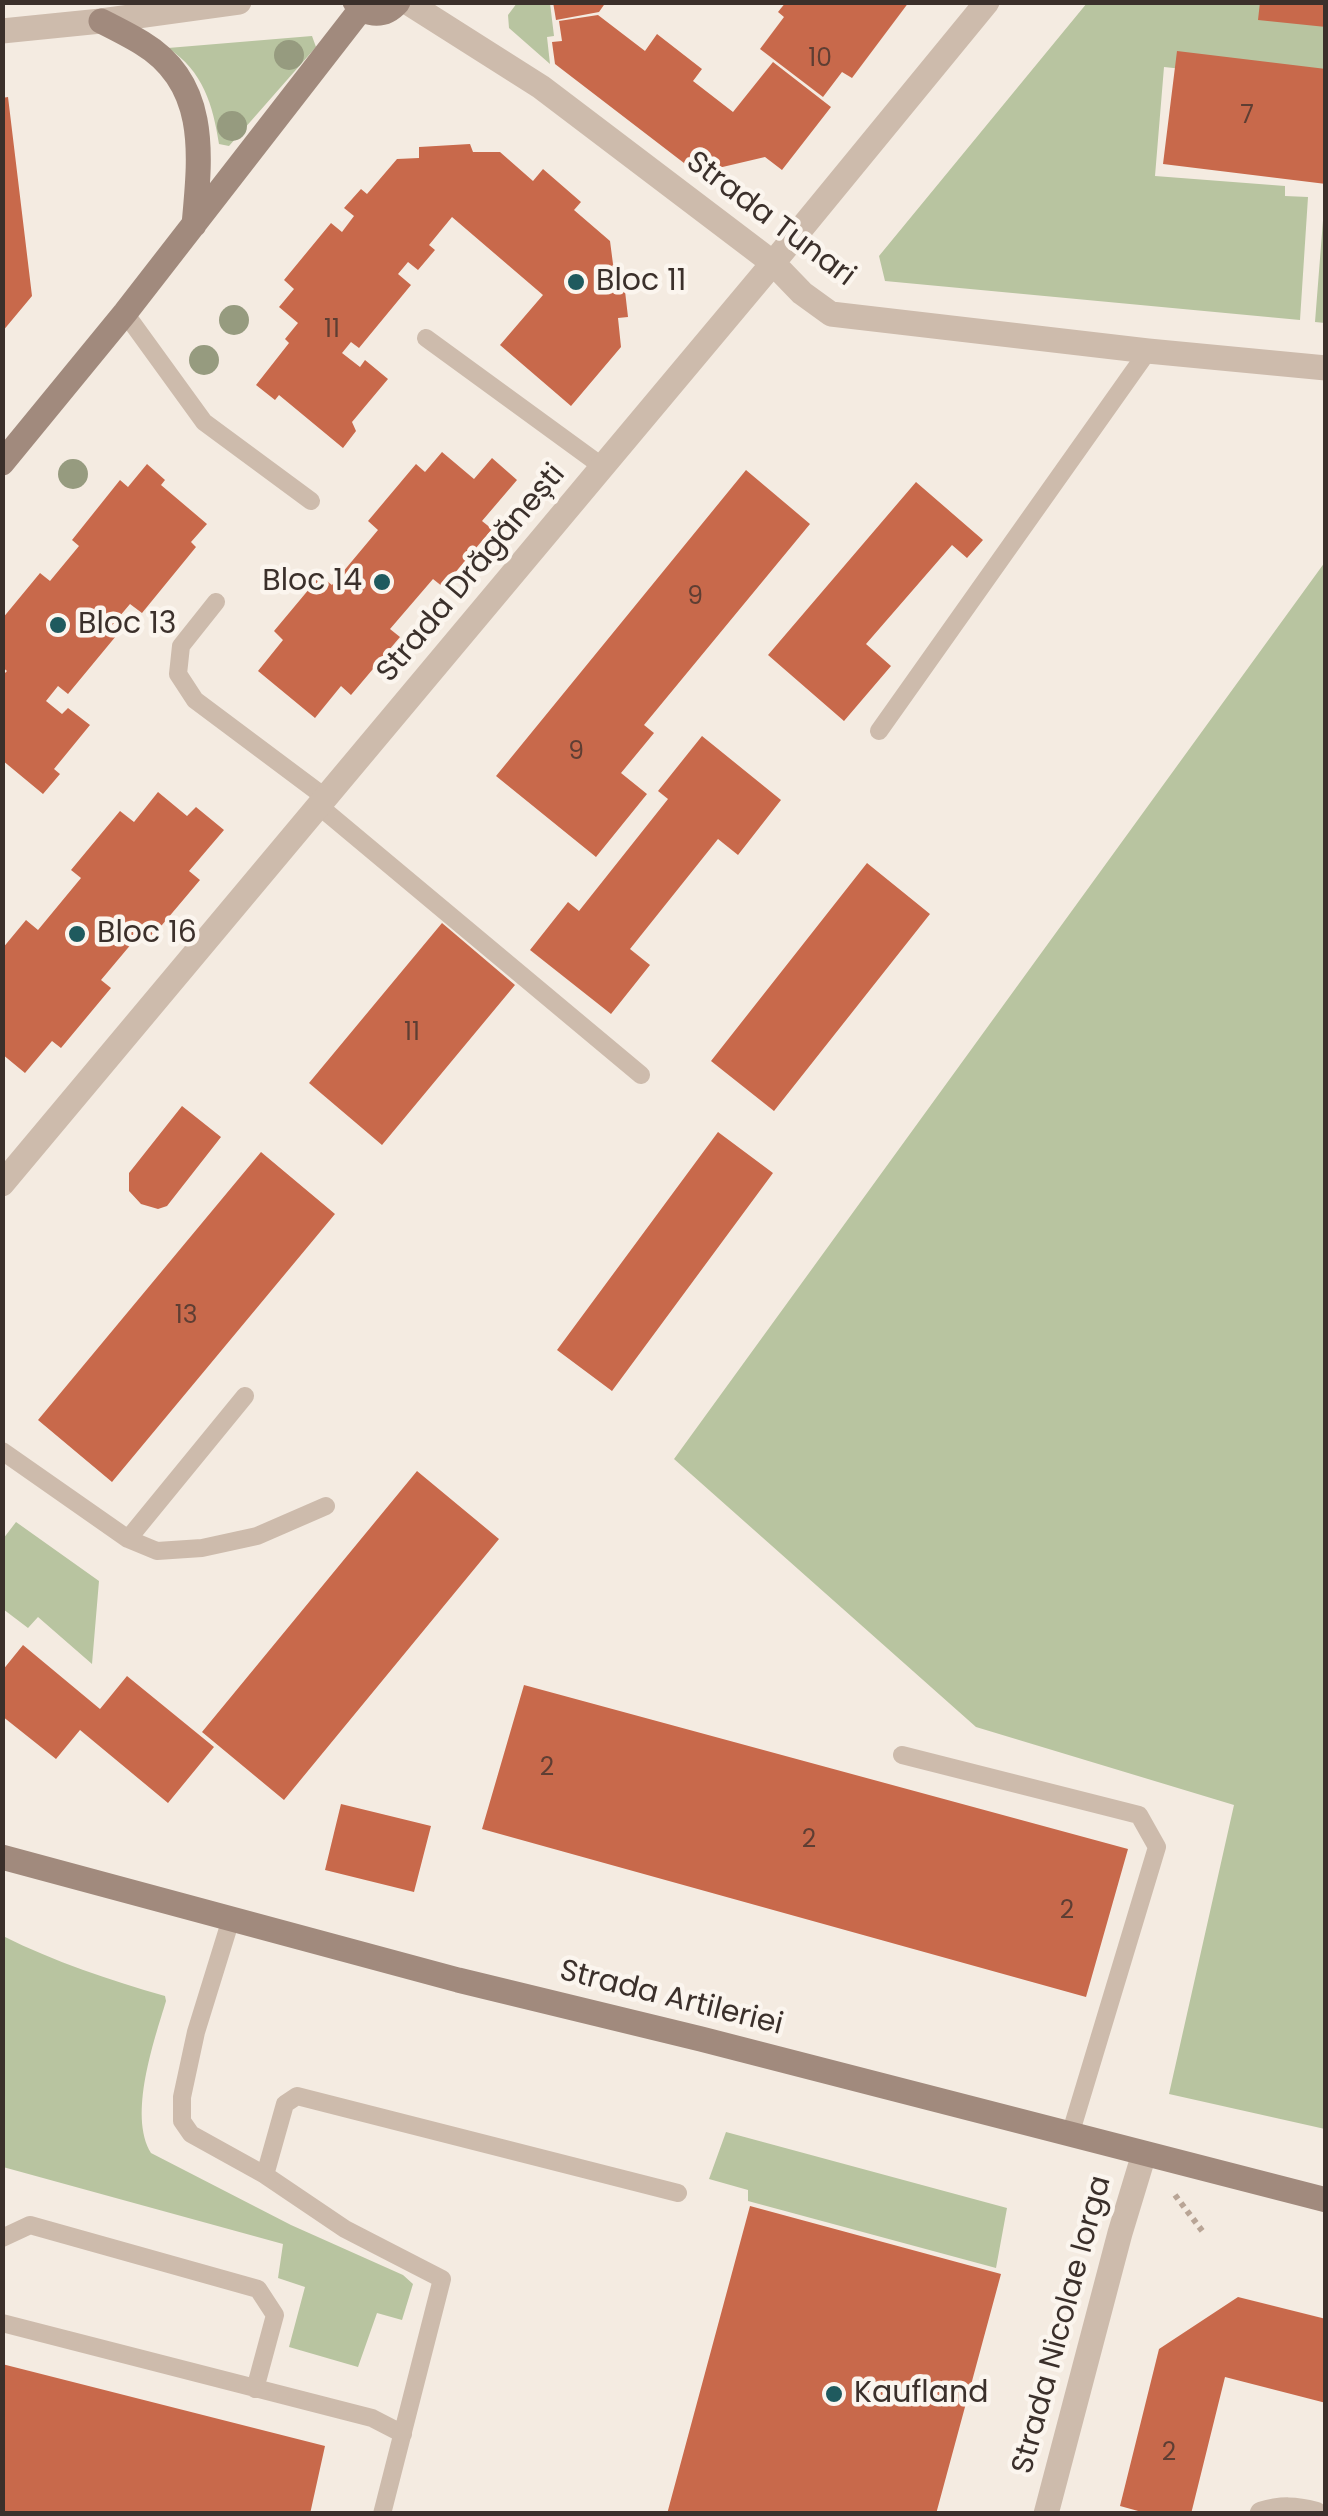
<!DOCTYPE html>
<meta charset="utf-8">
<style>
body{margin:0}
#map{position:relative;width:1328px;height:2516px;overflow:hidden;background:#f4ebe1;font-family:Poppins,sans-serif}
canvas{display:block}
.frame{position:absolute;inset:0;border:5px solid #3b302b;pointer-events:none}
</style>
<div id="map">
<canvas width="1328" height="2516"></canvas>
<div class="frame"></div>
</div>
<script>
const ctx = document.querySelector('canvas').getContext('2d');
ctx.lineJoin = 'round';
function fill(path, color) { ctx.fillStyle = color; ctx.fill(path, 'evenodd'); }
function trace(path, color, width, dash) { ctx.strokeStyle = color; ctx.lineWidth = width; ctx.lineCap = dash ? 'butt' : 'round'; ctx.setLineDash(dash || []); ctx.stroke(path); }
function drawText(font, color, halo, rows, align = 'center') {
  ctx.font = font + ' Poppins,sans-serif'; ctx.lineWidth = 9; ctx.setLineDash([]); ctx.textBaseline = 'middle'; ctx.strokeStyle = halo; ctx.fillStyle = color; for (const [text, x, y, turn = 0] of rows) {
    ctx.save(); ctx.translate(x, y); ctx.rotate((+turn || 0) * Math.PI / 180); ctx.textAlign = isNaN(turn) ? turn : align; if (halo) ctx.strokeText(text, 0, 0); ctx.fillText(text, 0, 0); ctx.restore();
  }
}
fill(new Path2D(`
 M517 3H550L554 36 547 37 550 64 509 28 508 15Z
 M1087 3H1267L1325 19V84L1164 67 1155 176 1285 186V196L1308 197 1300 320 885 281 879 256Z
 M312 36 316 47 229 146 219 144C213 105 203 71 168 48Z
 M1325 195V323L1315 322Z
 M1325 562V2129L1169 2094 1234 1805 976 1727 674 1459Z
 M16 1522 99 1581 92 1664 38 1617 28 1628 3 1609V1539Z
 M3 1936C55 1962 109 1980 165 1996L166 2001C154 2041 128 2115 151 2153L291 2225 403 2275 413 2284 402 2320 377 2313 358 2367 289 2347 305 2287 278 2278 283 2244 3 2167Z
 M726 2132 1007 2208 996 2268 748 2201V2190L709 2179Z`), '#b8c4a0');
fill(new Path2D(`
 M553 2H606L599 12 556 20Z
 M786 2H909L852 78 842 72 823 97 760 49 784 17 778 12Z
 M1260 2H1326V27L1258 20Z
 M598 15 645 51 657 34 702 69 693 81 733 112 773 62 831 107 782 170 765 157 697 173 555 64 552 42 562 41 559 21Z
 M1177 51 1326 69V184L1163 164Z
 M8 97 32 296 2 332V98Z
 M470 144 473 152H500L533 181 543 169 581 202 574 210 610 241 613 264 622 265 628 317 618 318 621 347 571 406 500 345 543 295 452 217 429 245 435 250 418 270 408 262 398 274 411 285 359 348 351 342 342 353 360 367 365 360 388 379 352 422 356 431 343 448 279 395 275 400 256 385 289 343 285 339 298 323 279 307 294 289 284 280 331 223 342 232 354 216 344 208 361 189 367 194 397 159 419 158V147Z
 M442 452 474 479 492 458 517 480 482 521 492 529 443 587 433 579 390 629 400 637 351 695 341 686 315 718 258 671 283 640 274 631 320 576 332 585 378 530 368 521 416 464 425 472Z
 M147 464 165 480 161 485 207 524 191 542 196 547 142 613 130 604 108 630 116 636 68 694 58 686 46 701 62 714 68 708 90 725 54 769 60 774 43 794 2 760V676L7 671 2 667V619L40 573 50 581 79 546 72 540 120 480 128 487Z
 M746 470 810 524 644 725 654 733 621 773 647 794 596 857 496 776Z
 M916 482 983 540 967 558 952 545 866 644 891 666 844 721 768 655Z
 M702 736 781 800 738 855 718 839 630 949 650 965 611 1014 530 950 568 902 579 911 668 799 658 791Z
 M158 792 187 816 196 807 224 830 189 871 200 880 151 938 143 930 101 980 111 988 61 1048 52 1041 25 1073 2 1054V949L26 920 38 930 81 878 71 870 120 811 134 822Z
 M867 863 930 914 774 1111 711 1061Z
 M442 923 515 985 382 1145 309 1083Z
 M182 1106 221 1137 167 1206 158 1209 141 1204 129 1191V1173Z
 M718 1132 773 1173 612 1391 557 1350Z
 M261 1152 335 1214 112 1482 38 1420Z
 M417 1471 499 1539 284 1800 202 1732Z
 M23 1645 100 1709 127 1676 214 1747 168 1803 80 1730 56 1759 2 1716V1671Z
 M524 1685 1128 1849 1086 1997 482 1829Z
 M341 1804 431 1826 414 1892 325 1870Z
 M750 2206 1001 2274 936 2514H667Z
 M1238 2297 1326 2319V2403L1225 2377 1191 2514H1149L1120 2506 1159 2349Z
 M2 2364 325 2446 310 2514H2Z`), '#c8694b');
trace(new Path2D(`
 M1175 2195 1203 2232`), '#b9a596', 6, [5, 5]);
trace(new Path2D(`
 M125 313 204 422 311 501
 M426 338 603 467
 M216 602 181 646 178 674 195 700 326 798
 M879 731 1148 351
 M319 806 641 1075
 M2 1451 128 1539 157 1551 202 1548 257 1536 326 1506
 M128 1539 245 1396
 M902 1755 1139 1815 1157 1847 1070 2135
 M231 1919 196 2032 182 2097V2121L191 2134 265 2175 345 2229 442 2279 382 2514
 M265 2175 285 2104 297 2096 678 2193
 M2 2238 30 2225 258 2289 275 2315 255 2389
 M2 2323 372 2418 403 2434`), '#cdbbac', 18);
trace(new Path2D(`
 M407 2 541 87 773 263 802 293 831 314 1148 351 1326 368
 M2 31 101 21 239 2
 M2 1184 773 263 987 2
 M1046 2514 1120 2233 1144 2154
 M1262 2514C1281 2508 1296 2509 1315 2514`), '#cdbbac', 25);
trace(new Path2D(`
 M355 2C368 17 385 17 398 2
 M101 21C115 28 129 35 142 43 210 84 200 158 194 225
 M2 463 125 313 361 9
 M2 1857 458 1980 701 2039 1326 2200`), '#a18a7d', 25);
ctx.fillStyle = '#969b7f';
for (const [x, y] of [
 [289,55],
 [232,126],
 [234,320],
 [204,360],
 [73,474]
]) { ctx.beginPath(); ctx.arc(x, y, 15, 0, 2 * Math.PI); ctx.fill(); }
for (const [x, y, r, color] of [
 [576,282,10,"#1f5a5e"],
 [382,582,10,"#1f5a5e"],
 [58,625,10,"#1f5a5e"],
 [77,934,10,"#1f5a5e"],
 [834,2394,10,"#1f5a5e"]
]) { const dot = new Path2D(); dot.arc(x, y, r, 0, 2 * Math.PI); ctx.fillStyle = color; ctx.fill(dot); trace(dot, '#fbf5ee', 4); }
drawText('25px', '#5e3e33', null, [
 ["10",820,60],
 ["7",1247,117],
 ["11",332,331],
 ["9",695,598],
 ["9",576,753],
 ["11",412,1034],
 ["13",186,1317],
 ["2",547,1769],
 ["2",809,1841],
 ["2",1067,1912],
 ["2",1169,2454]
]);
drawText('30px', '#3b302b', '#fbf5ee', [
 ["Strada Tunari",770,220,37],
 ["Strada Drăgănești",472,574,-50],
 ["Strada Artileriei",671,1999,14],
 ["Strada Nicolae Iorga",1063,2325,-75]
]);
drawText('30px', '#3b302b', '#fbf5ee', [
 ["Bloc 11",596,282],
 ["Bloc 14",362,582,"right"],
 ["Bloc 13",78,625],
 ["Bloc 16",97,934],
 ["Kaufland",854,2394]
], 'left');
</script>
